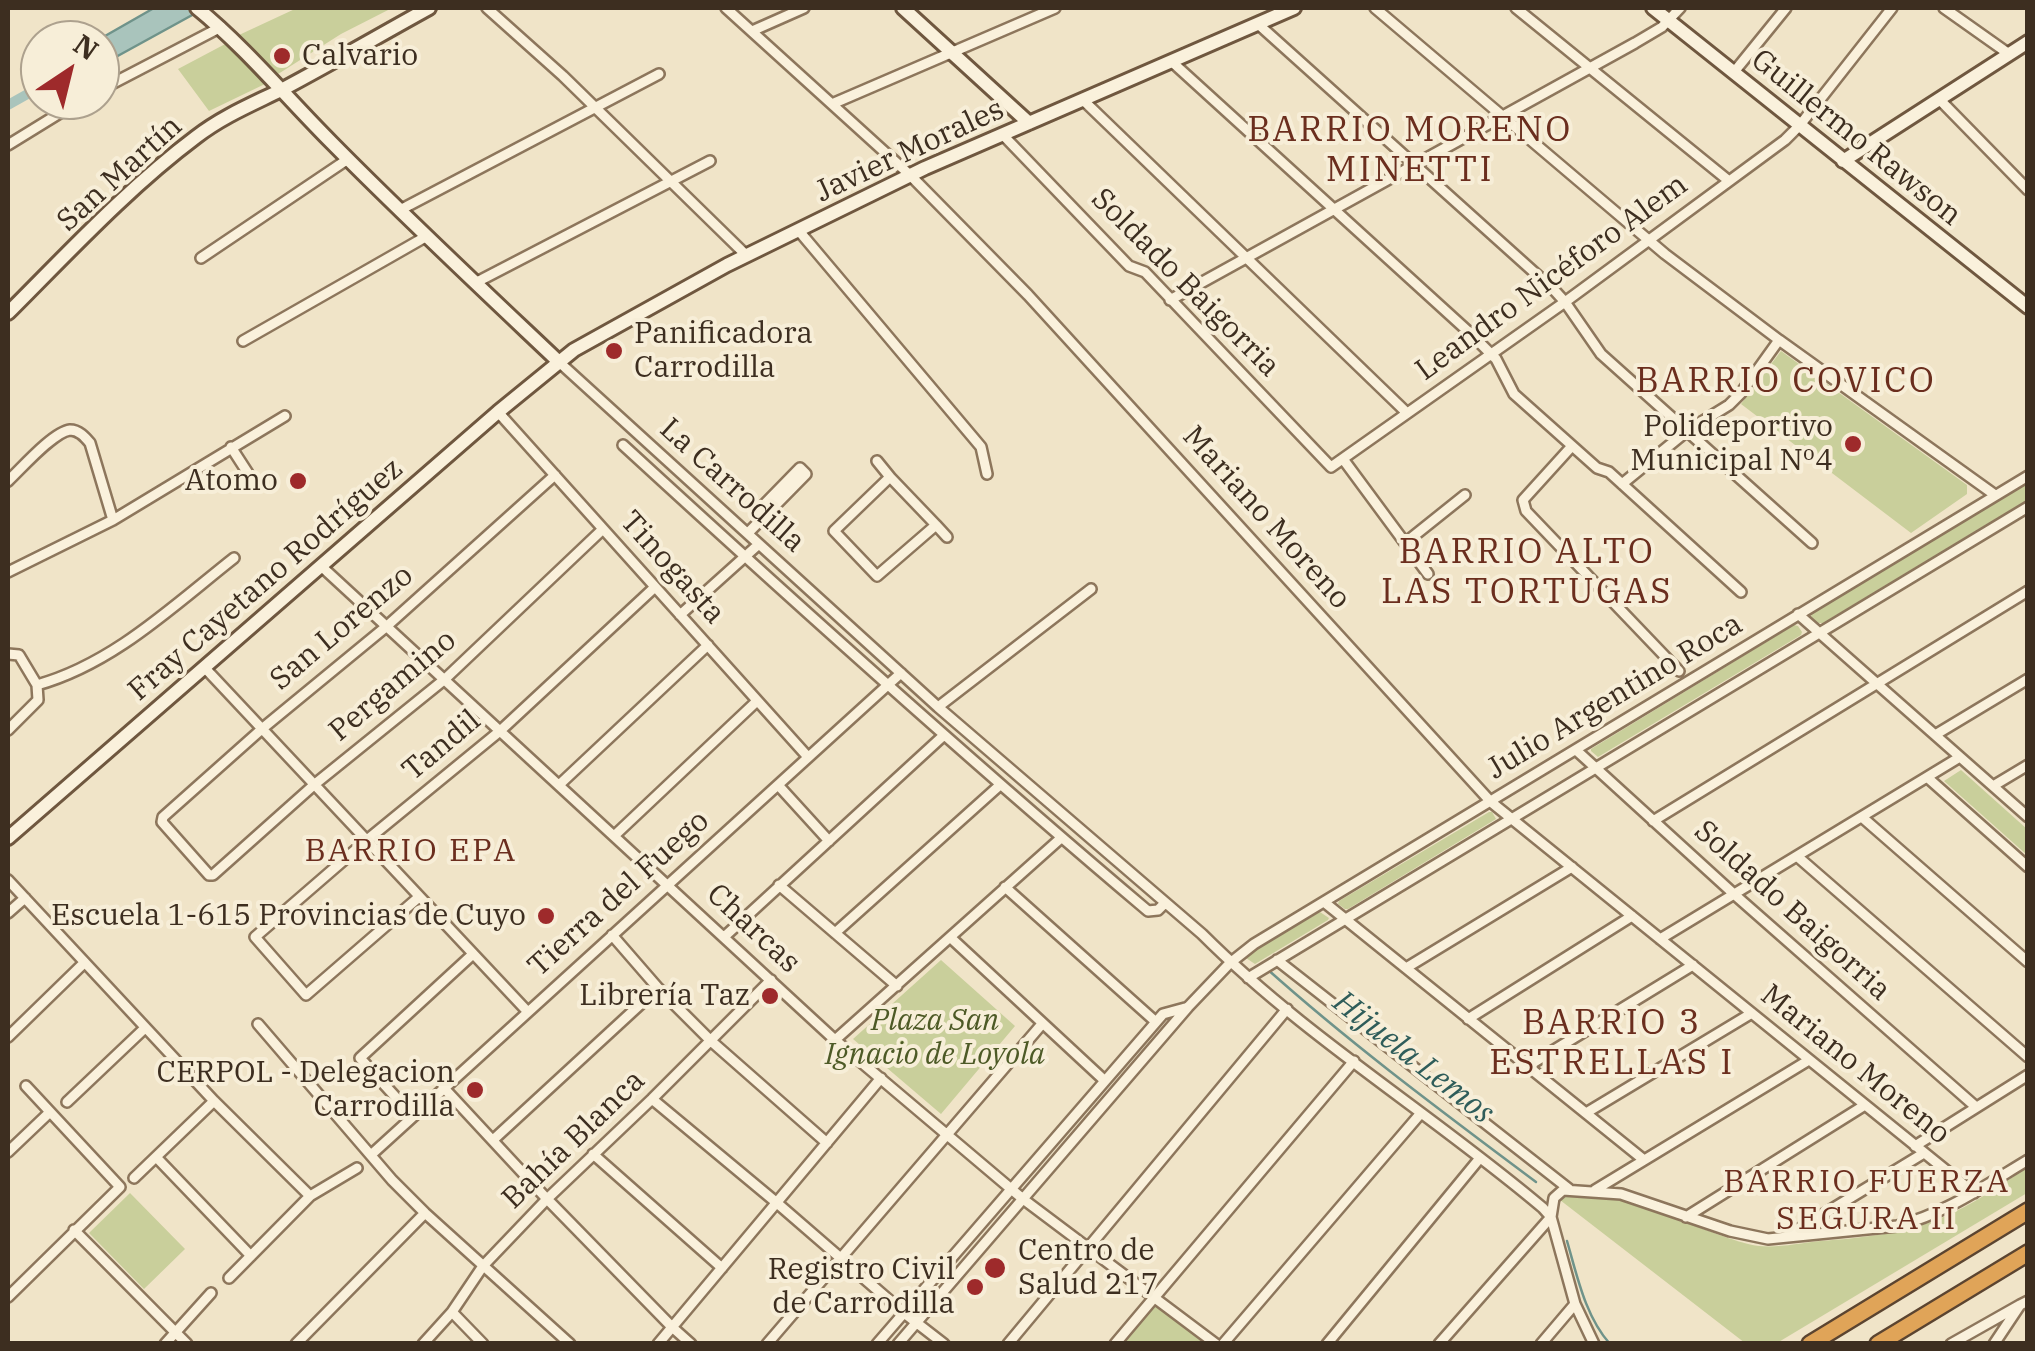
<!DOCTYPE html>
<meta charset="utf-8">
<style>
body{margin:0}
#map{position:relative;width:2035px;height:1351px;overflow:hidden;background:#f0e4c8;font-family:"IBM Plex Serif",serif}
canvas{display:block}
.frame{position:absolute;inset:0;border:10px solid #3d2e20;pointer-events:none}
.north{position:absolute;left:20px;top:20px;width:100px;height:100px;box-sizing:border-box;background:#f7eed8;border:2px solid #ada18e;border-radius:50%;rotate:35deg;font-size:28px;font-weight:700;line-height:40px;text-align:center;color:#3d2e20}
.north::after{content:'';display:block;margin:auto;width:35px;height:45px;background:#9e2a2b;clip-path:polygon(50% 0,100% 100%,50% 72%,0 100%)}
</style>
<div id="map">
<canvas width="2035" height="1351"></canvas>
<div class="frame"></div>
<div class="north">N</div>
</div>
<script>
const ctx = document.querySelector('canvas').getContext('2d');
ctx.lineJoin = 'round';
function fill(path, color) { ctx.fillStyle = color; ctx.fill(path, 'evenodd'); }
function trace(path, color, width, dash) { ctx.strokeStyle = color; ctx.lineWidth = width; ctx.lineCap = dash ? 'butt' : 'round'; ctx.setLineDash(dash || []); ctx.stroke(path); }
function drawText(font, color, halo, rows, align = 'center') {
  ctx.font = font + ' "IBM Plex Serif",serif'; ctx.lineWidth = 8; ctx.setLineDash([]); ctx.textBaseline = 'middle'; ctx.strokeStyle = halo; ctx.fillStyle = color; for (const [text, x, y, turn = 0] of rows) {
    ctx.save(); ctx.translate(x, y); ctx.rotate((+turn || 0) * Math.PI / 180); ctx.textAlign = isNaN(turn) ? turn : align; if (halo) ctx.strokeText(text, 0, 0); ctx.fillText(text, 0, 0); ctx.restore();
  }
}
fill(new Path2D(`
 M297 8H392L341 34 275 76 239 35Z
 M229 42 265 84 209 111 178 69Z
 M1781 351 1967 485V494L1911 533 1741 404Z
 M2027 483V500L1823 623H1818L1811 617 1812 613Z
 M1794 625 1798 626 1802 632 1801 635 1598 757 1591 751V749Z
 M1961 770 2027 829V855L1944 781Z
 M1489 812H1492L1496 819 1348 909H1345L1338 904 1339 901Z
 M1320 912 1329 918 1328 920 1255 964 1246 958V955Z
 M941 960 1015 1026 941 1114 853 1039Z
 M2027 1168V1193L1777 1343H1745L1560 1200C1596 1174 1715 1241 1759 1246 1778 1248 1801 1243 1820 1241 1860 1238 1904 1234 1941 1218 1971 1206 2000 1185 2027 1168Z
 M130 1193 185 1249 144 1289 89 1233Z
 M1156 1297 1216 1344H1115Z`), '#c9cf9b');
const water = new Path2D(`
 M154 8H205L114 58 100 45 98 40Z`);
fill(water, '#a9c4bc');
trace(water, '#6f938a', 2.5);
trace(new Path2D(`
 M1266 968C1352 1045 1444 1113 1536 1182
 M1567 1241C1577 1275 1585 1316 1610 1344`), '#6f938a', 2.5);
trace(new Path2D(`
 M8 105 40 87`), '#a9c4bc', 10);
const street = new Path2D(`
 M487 8 563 76 747 256
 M726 8 910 175 1028 295 1491 802 1974 1193
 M1375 8 1665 254 1779 340 1995 495
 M1516 8 1729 181
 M1944 8 2009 54
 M1258 24 1555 291 1565 302 1601 354 1812 543
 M752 31 804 8
 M1171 61 1471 334 1496 359 1514 394 1597 468 1609 472 1741 592
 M1734 72 1786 8
 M100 90 221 27
 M1939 99 2028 190
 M1083 100 1407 413
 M832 104 1055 8
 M1002 134 1129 266 1145 272 1331 467 1565 302 1785 140 1800 125 1892 8
 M8 145 81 100
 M400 210 659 74
 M799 231 981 447 987 474
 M201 258 348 159
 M475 283 710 161
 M1170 300 1635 43 1662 27 1680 8
 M243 341 427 236
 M559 362 938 707 1202 934C1305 1037 1432 1114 1543 1208L1551 1217 1575 1304 1594 1344
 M498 412 808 757
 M623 445C795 603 969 760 1148 911L1158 910 1165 903
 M1572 446 1523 500 1526 511 1679 671
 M231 447 253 481
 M1343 459 1428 574
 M877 461 890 477
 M555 475 387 626 263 728 163 817 162 822 209 875H213L315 784 445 679 603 529
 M890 477 936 525 877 576 834 531Z
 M8 481C21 469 53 432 70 430 79 430 85 437 90 443L113 520
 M1622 484 1687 431 1729 405 1741 393 1779 340
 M936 525 947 537
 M748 533 806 474 800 468 759 510 765 516
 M1405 543 1465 495
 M321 566 835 1040 1023 1199 1216 1344
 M8 572 113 520 285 416
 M1798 614 2028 817
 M680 615 759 544
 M8 654 19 655 37 685 38 700 8 730
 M204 667 527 1011
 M37 685C113 664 173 606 234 558
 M938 707 1091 589
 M1935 735 2028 679
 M1576 750 1735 895 1976 1107
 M1928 778 2028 867
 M559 785 708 645
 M778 785 829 841
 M1993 786 2028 765
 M1863 818 2028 962
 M1653 821 2028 591
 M614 836 757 701
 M1798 857 2028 1057
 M8 880 214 1101 310 1196
 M779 885 897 986
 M1005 887 1156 1022
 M419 897 306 995 255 937 367 840 500 731 655 587
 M1324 902 1644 1160
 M8 913 25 898
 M835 933 1000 785
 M612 935 658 988 711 1041 827 1143
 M724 937 943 736
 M951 938 1104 1080
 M1660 939 1960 757
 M1277 960 1569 1189
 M1406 968 1572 867
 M1248 978 2028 507
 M1468 1019 1632 916
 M258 1024 392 1180 425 1213 570 1344
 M8 1037 84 963
 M835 1040 1061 838
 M1528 1066 1693 965
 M443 1087 547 1199 672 1327 691 1344
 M652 1099 777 1203 904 1313 944 1344
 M67 1102 145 1028
 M1586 1113 1752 1013
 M412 1115 360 1058 473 954
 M493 1140 658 988
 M1915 1146 2028 1075
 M8 1152 50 1112
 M372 1154 901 673
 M593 1154 722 1268
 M156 1157 251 1256
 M134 1178 214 1101
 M1595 1190 1809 1060
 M1686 1217 1865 1105
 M74 1230 187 1344
 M1786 1237 1924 1153
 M229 1278 310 1196 357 1168
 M8 1297 120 1187 26 1086
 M452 1312 483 1344
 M165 1344 211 1293
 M296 1344 425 1213
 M423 1344 452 1312 483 1266 547 1199 652 1099 771 980
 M658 1344 881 1078
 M767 1344 1042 1024
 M877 1344 1163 1014 1185 1008
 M898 1344 1188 1007 1230 963 1254 944 2028 476
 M1008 1344 1287 1009
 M1115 1344 1354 1061
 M1223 1344 1421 1113
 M1327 1344 1480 1158
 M1439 1344 1551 1217 1554 1198 1563 1190 1621 1194 1730 1231 1768 1239 1897 1226C1945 1214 1986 1185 2028 1160
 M1541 1344 1575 1304
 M1951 1344 2020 1305
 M1994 1344 2020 1305 2028 1301`);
const secondary = new Path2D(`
 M197 8C246 48 287 98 332 143 406 218 483 290 559 362
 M903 8 1029 123
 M1653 8 2028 307
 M1843 161 2028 42
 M8 313C68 253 128 188 196 137 223 116 253 104 283 89 332 63 380 35 429 8
 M8 838 498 412 574 350 727 265 925 168 1294 8`);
const highway = new Path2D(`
 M1810 1344 2028 1211
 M1878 1344 2028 1253`);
trace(street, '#8d765c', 14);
trace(secondary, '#6f573f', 18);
trace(highway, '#5b4430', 20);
trace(street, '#faf1dc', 9);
trace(secondary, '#faf1dc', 12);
trace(highway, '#e0a458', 15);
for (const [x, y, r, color] of [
 [282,56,10,"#9e2a2b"],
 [614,351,10,"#9e2a2b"],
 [1853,444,10,"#9e2a2b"],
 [298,481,10,"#9e2a2b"],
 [546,916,10,"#9e2a2b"],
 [770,996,10,"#9e2a2b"],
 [475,1090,10,"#9e2a2b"],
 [995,1268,12,"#9e2a2b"],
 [975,1287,10,"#9e2a2b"]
]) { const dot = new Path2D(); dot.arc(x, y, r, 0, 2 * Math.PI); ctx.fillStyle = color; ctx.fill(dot); trace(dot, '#f7eed8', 4); }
drawText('30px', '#3d2e20', '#f7eed8', [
 ["Calvario",302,56,"left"],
 ["Panificadora",634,334,"left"],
 ["Carrodilla",634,368,"left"],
 ["Polideportivo",1833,427],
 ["Municipal Nº4",1833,461],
 ["Atomo",278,481],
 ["Escuela 1-615 Provincias de Cuyo",526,916],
 ["Librería Taz",750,996],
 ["CERPOL - Delegacion",455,1073],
 ["Carrodilla",455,1107],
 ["Centro de",1018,1251,"left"],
 ["Salud 217",1018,1285,"left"],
 ["Registro Civil",955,1270],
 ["de Carrodilla",955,1304]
], 'right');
drawText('30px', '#3d2e20', '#f7eed8', [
 ["Guillermo Rawson",1856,138,39],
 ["Javier Morales",910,151,-25],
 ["San Martín",120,174,-42],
 ["Leandro Nicéforo Alem",1552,278,-36],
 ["Soldado Baigorria",1185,283,45],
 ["La Carrodilla",732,486,42],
 ["Mariano Moreno",1266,518,48],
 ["Tinogasta",672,568,48],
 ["Fray Cayetano Rodríguez",266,580,-41],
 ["San Lorenzo",342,628,-40],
 ["Pergamino",393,686,-40],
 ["Julio Argentino Roca",1615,697,-31],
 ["Tandil",442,746,-40],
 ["Tierra del Fuego",619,894,-42],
 ["Soldado Baigorria",1792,911,42],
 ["Charcas",753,929,43],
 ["Mariano Moreno",1855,1065,39],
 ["Bahía Blanca",574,1140,-44]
]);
drawText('italic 30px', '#4d5a26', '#f7eed8', [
 ["Plaza San",935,1021],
 ["Ignacio de Loyola",935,1055]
]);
ctx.letterSpacing = '2.5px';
drawText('32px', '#6b2e1e', '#f7eed8', [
 ["BARRIO EPA",411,852],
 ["BARRIO FUERZA",1867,1183],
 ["SEGURA II",1867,1220]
]);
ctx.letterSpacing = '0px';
drawText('italic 32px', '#2f5d5a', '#f7eed8', [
 ["Hijuela Lemos",1413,1058,38]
]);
ctx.letterSpacing = '2.5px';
drawText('35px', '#6b2e1e', '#f7eed8', [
 ["BARRIO MORENO",1410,131],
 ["MINETTI",1410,171],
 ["BARRIO COVICO",1786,382],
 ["BARRIO ALTO",1527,553],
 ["LAS TORTUGAS",1527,593],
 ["BARRIO 3",1612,1024],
 ["ESTRELLAS I",1612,1064]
]);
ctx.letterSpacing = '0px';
</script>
